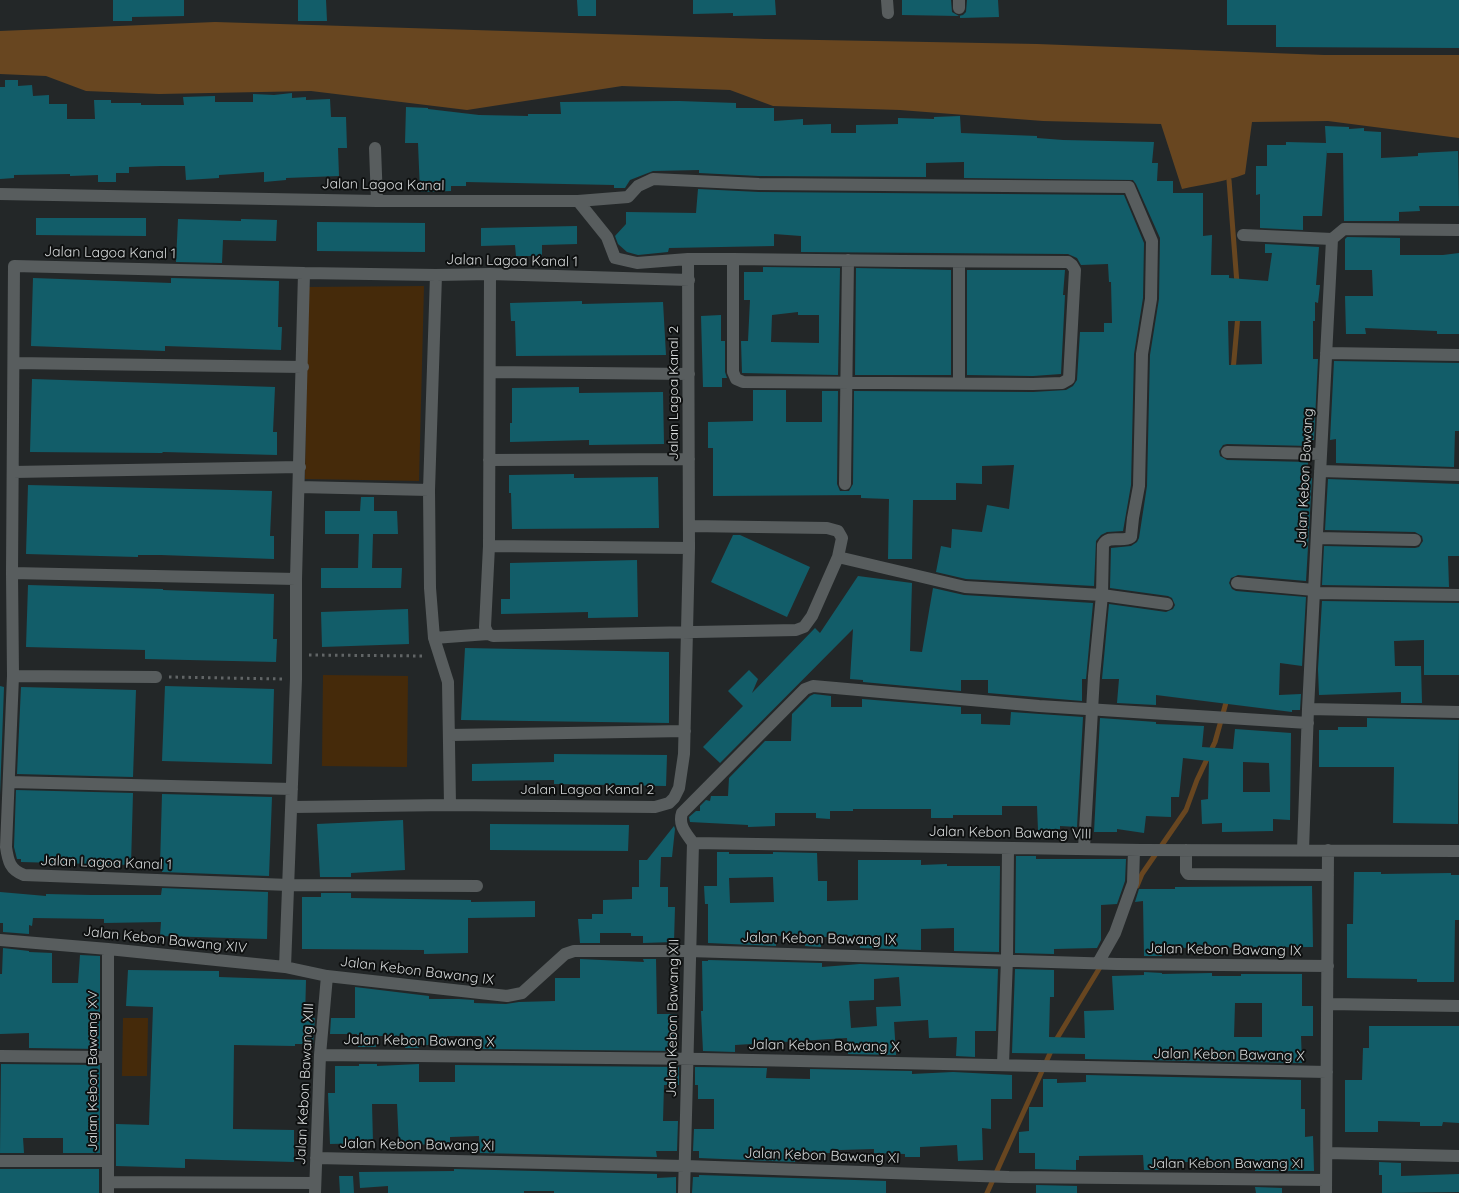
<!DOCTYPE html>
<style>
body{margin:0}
canvas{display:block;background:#232728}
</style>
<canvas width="1459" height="1193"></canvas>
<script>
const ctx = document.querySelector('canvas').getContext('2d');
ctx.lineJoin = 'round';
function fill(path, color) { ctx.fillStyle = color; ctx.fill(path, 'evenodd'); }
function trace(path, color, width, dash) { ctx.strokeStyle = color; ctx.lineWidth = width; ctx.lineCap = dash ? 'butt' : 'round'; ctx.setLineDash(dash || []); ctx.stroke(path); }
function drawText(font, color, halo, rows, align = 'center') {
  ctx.font = font + ' Quicksand,sans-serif'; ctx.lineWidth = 4; ctx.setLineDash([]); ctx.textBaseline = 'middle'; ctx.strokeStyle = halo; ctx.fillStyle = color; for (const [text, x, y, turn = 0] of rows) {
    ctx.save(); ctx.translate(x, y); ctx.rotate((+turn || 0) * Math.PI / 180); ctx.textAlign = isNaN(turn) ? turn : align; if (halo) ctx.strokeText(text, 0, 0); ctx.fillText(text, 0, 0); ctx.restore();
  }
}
fill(new Path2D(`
 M424 286 419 481 305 479 308 287Z
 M323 675 408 676 407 767 322 766Z
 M123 1018H148L147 1076H122Z`), '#452a0a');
fill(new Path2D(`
 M215 22 765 39 1037 44 1324 55H1459V138L1328 121 1252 122 1245 174C1225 182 1203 184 1182 189L1161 124 1043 121 900 110 773 106 730 90 622 86 467 110 311 91 159 94 86 91 46 76 0 74V31Z`), '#684620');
trace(new Path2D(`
 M1229 180 1237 284
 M1233 371 1238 315
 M1137 886 1142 874 1186 810 1197 780 1215 742 1227 699
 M987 1193 1056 1040 1102 964`), '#684620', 5);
fill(new Path2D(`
 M113 0H184V16L132 17V21H113Z
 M298 0H326L327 21H298Z
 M577 0H596V16H578Z
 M693 0H775L776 15 733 16V13L693 14Z
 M902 0H951L952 12 959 16 963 15 966 12 967 0H998L999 17 960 18V16L902 15Z
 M1227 0H1459V48L1276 47V25H1227Z
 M5 80H18V86L32 85 33 96 49 95V104H67V119H95L94 100H111V103H141V105H184L183 97 215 96V102H253V94L274 95 292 93V98L306 97V100L330 99 331 117H346L347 148H338L339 176 286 178V180L264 182V172L219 175V178L186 180 185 166H161L129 167V173H116V182H98V175L70 176V174L14 175V178L0 179V87H5Z
 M679 101 736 103V108H774V121L803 119V125L831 124V133H856V125L898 124V118L934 119V117L960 116 961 133 1037 136V138L1063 140 1154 142 1152 163H1158L1157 181H1173V193H1203V236L1212 235 1211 275H1229V278L1268 281 1272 253H1265V244L1319 247 1316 285H1320L1318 303 1315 302V321H1313V359H1318L1314 440H1310V446L1227 444 1223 445 1219 451 1220 456 1227 460 1308 462 1307 478H1312L1306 581 1238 575 1231 578 1229 583 1232 589 1236 591 1306 597 1302 666 1280 663 1279 695 1301 694 1300 710H1292V712L1156 695V705L1117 703 1119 679H1102L1109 604 1166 612 1173 609 1175 605 1172 598 1168 596 1110 588 1111 548 1131 546 1137 542 1139 538 1147 486 1150 355 1159 299 1160 238 1136 184 1133 180 964 178V162L926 163V177L759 176 699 173V170L653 171 630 180 625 188H614V185L466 182V186H451V191L420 192 418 143H405L406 107 428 108V109L479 115 528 116V114H561L560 102ZM1228 321H1261L1262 364 1229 365Z
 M1325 126 1349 127V129L1364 128V131L1381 132V158L1418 156V153L1458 151 1459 206H1419L1420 211 1399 212V221H1344L1343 153H1327V150L1322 216H1303V230L1260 228V194L1256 195V166H1267V145H1286V142L1326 143Z
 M698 189 759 192 1124 195 1144 243 1143 298 1134 354 1131 485 1123 531 1107 532 1101 535 1096 541 1094 586 966 579 936 572 941 546 951 548 952 529 982 532 987 505 1009 509 1014 465 982 466V484L956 483V500H913L912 559H888L889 499 861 498V495L713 496V448H708V422L753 421V390H786V422H822V391H838L837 484 840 491H849L853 484 854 391 1033 392 1066 390 1073 386 1077 380 1080 332H1104V323H1112L1111 282H1109L1108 264 1081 265 1077 258 1068 254 801 252V236L774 234V246L669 248 668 252 638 255 627 252 618 244 615 236 626 224V212L696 213Z
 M36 218H146V236L36 235Z
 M178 219 241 221V219L277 220 276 241 223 240 222 263 176 262Z
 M317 222 425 223V252L317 251Z
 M577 226V244L542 245V256H516L515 245 481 246V228Z
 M1347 237 1400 238V255H1443L1459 253V334H1437V331L1365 328 1366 334H1346L1345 296H1373L1372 270H1345V239Z
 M763 267 840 268 838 375 742 373 741 341H748L750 300H744V272H763ZM798 312V315H819V343L771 342 772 315Z
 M856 268 951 270V375H855Z
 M967 270H1065L1063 295H1065L1061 374 1033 376 967 375Z
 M33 278 171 283V278L279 281 278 327H282L281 350 165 346V351L31 346Z
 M582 301V304L663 302 666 355 516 356 515 321H511L510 303Z
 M721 315V341H725V372L727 378H722V387H703L701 316Z
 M1334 361 1459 363V431H1455L1454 467 1336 463V439L1330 440Z
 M32 379 275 387 273 432H277V455L163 452 162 453 30 452Z
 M579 387V393L663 392 664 444 589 445V440L510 442V423H512V388Z
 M574 474V478L658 477 659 528 512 529 511 493H509V475Z
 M1328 479 1459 484V556H1448L1449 587 1322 585 1324 546 1415 548 1419 547 1423 541 1422 536 1415 532 1325 530Z
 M28 485 272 491 270 536H274V559L161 555H138V557L26 554Z
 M361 497H374V511H397L398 534H373L372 568H402L401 588H321V568H358L359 534H325V511H360Z
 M733 535H740L810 567 787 617 711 582Z
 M637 560 638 617 588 618V612L501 614V599H510V563Z
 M858 576 912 583 910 651 922 652 933 588 964 595 1093 603 1086 679H1082V701L988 693V680H961V691L863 682V680L850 679 853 629 720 763 703 747 743 706 728 691 749 670 758 679 752 693 815 628 820 633Z
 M28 585 163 589V590L274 594 273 639H277L276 662 145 659V650L26 647Z
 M1322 601 1459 603V675H1424V640L1394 641 1395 666H1421L1422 703H1401V692L1319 695 1318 669Z
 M408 609 409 644 322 647 321 612Z
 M465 648 669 652V723L461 720Z
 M0 686 4 687 0 795Z
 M165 686 274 689 272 764 162 761Z
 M21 687 136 690 133 777 17 774Z
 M814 694 831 696V707H862V699L961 707V714H981V724L1010 725 1011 712 1083 717 1077 827 1060 826V829L1038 830 1037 806H1002V815H953V818H931V809H853V811H830V819L816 818V813H775V826L748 827V825L690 822 689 817 696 811H700V806L706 800 710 801 711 796H728L729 778 765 741H791L792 714 810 696Z
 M1100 718 1156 722V724L1204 726 1202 747 1233 749 1235 729 1291 733 1290 820 1273 819V831L1222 832V823L1202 824 1201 800 1208 799 1209 761 1183 758 1179 797H1171V817L1146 816 1144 833 1117 829V832H1094ZM1243 762 1269 763 1270 792H1243Z
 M1367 718 1459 720 1458 824 1393 823 1394 767H1319V730H1338V727H1367Z
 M554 754 667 755 666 786 554 784V780L472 781V764L554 762Z
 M16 790 133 793 131 865 21 862V859H17L14 847Z
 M162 794 272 797 269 876 162 872V867H160Z
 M403 820 405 870 351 873V877H320L317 824Z
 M490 824 629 825 628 851 490 850Z
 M674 826 675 829 672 857H661L660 887H668V907H675L674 942 643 943V936H631V933H600V943H580L578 919H592V914H603V900L632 899V887H639V860H647Z
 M717 852H729V854H773V852L817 853 818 881H827V901L858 900V860H921V865L947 864V866H1000L999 952 954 951V928L921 929V950L860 948 859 937H821V947L805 946V935L776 936V946L708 943V904H705L704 886H717ZM773 877 774 902 730 903 729 878Z
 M1016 856H1036V859H1126L1125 881 1117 904 1101 905V940L1097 948 1054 949V954L1015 953Z
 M1354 872H1381V874L1451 873V875H1459V920H1455L1454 982H1417V979L1347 978V924H1353Z
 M1312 886 1313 947 1162 948V956H1144L1143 901 1135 902 1139 889H1175V887Z
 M162 888 268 892 267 939 160 936 161 922 104 923V919L33 918 32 926 29 925V934L3 932V923H0V892L46 896V894L91 895H161Z
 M321 893H351V898L471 900V902L535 901V917L468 918V953L424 954V950L302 949V897H321Z
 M3 948 29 951V952L52 953V983H78L80 955 100 956V1049L29 1048V1033L0 1034V974H2Z
 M580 959 644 962 643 959H656L657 1014H677V1051L481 1049V1036H447V1045H419V1048H405V1036H377V1040H375L376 1047H358L357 1034H330L331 1018H355V987L429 996V999H459L474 1000V1003L506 1004 519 1002 555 1001V978H580Z
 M708 960 822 963V967L860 964 998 969 996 1031H975V1057L956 1056 957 1037 929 1038 928 1020 894 1022 896 1055 848 1054 847 1038 735 1045V1052L703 1051 701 1011H703L702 961H708ZM899 977 901 1006 876 1007 877 1026 851 1028 849 1001 874 1000V979Z
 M1015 969 1054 970V997H1050L1049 1037 1085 1038 1084 1011 1114 1010 1112 976 1144 975V972L1162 973V974L1212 973V976H1241V974H1302V1006H1313V1036H1301L1302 1063H1301L1085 1059V1054L1012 1053ZM1235 1003H1262V1037H1234Z
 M128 970 219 971V977L306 980 305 1018H315L313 1044H295V1046L234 1045 233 1129 294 1130V1162L185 1159V1168L116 1166V1124L149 1125 153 1007 126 1006Z
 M1369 1026H1459V1123L1443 1122 1442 1126H1420V1122L1378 1121V1132H1345V1080H1362L1363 1048H1369Z
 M1 1064 100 1065V1153H63V1138H23L24 1153H0Z
 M359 1064H377V1066L419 1064V1082H455V1065L679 1067V1085H664L663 1121H678L677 1151H656L657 1157 480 1153 479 1136 450 1137V1145L432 1146 431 1144 399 1146 397 1104H372L373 1143 330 1144 328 1093H335V1066H359Z
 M695 1067 767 1068 766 1078 810 1079V1069L912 1071V1074L953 1072 1012 1075V1099H991V1129L982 1128 983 1160 958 1161 957 1145 920 1147V1157H905V1154L874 1153V1149L840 1150V1153H796L795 1162 699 1158V1151H693L694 1129H714V1099H698V1085H695Z
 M1086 1075 1301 1080V1109H1305V1137L1313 1136 1314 1171H1255V1168L1207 1169V1162H1159V1170H1144L1143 1155 1079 1156V1160H1076V1170L1035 1169V1153H1019V1132L1029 1131V1107H1043V1079H1057V1083L1086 1082Z
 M1379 1162 1401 1163V1176L1459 1174V1192L1382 1193V1175H1379Z
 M0 1169H99V1193H0Z
 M454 1169 657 1174V1178L676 1177V1193H554V1191H524V1193H388V1186L360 1188 359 1172 454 1171Z
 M699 1175 886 1181V1193H692L693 1177H699Z
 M339 1176H353L354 1193H340Z
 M1036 1185 1077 1186V1193H1036Z
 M1255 1187 1282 1188V1193H1256Z`), '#125d69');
trace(new Path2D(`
 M309 655 426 656
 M169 677 283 679`), '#616566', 3, [2.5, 4]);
trace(new Path2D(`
 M887 0 888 13
 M959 8V0
 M375 148 377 201
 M0 194 377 201H578L628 197 638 186 653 179 759 184 1129 187 1152 241 1151 299 1142 354 1139 486 1133 518 1131 537C1122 543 1109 534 1103 545L1102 595 1094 676 1084 848
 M578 201 607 237 615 258 637 263 688 259H733C845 260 956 262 1068 262L1072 265 1075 270 1069 379 1062 383 1033 384 743 382 736 379 733 372V259
 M1243 235 1332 239
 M959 262V383
 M436 275 429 490 430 588 434 638 448 682 450 805
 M1326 353 1459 355
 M14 363 303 367
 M490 372 689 374
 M1227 452 1321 454
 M489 460 689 459
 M1320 471 1459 475
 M13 472 300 467
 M845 484 848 260
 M299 487 429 490
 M1317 538 1415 540
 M489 546 689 548
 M838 557 965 587 1102 595 1167 604
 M12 573 296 579
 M1237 583 1314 590
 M1314 593 1459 595
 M488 634 485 627 489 546 490 274
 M434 638 488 634 493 636 796 630 804 627 812 616 838 557 842 538 838 531 827 528 690 526
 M13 676 156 677
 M1308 709 1459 712
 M450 735 685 731
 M9 782 292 789
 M292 807 450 805 655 807 669 803 674 798 679 788 684 754 689 548 688 259
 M693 843 1141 850 1459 851
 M693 843C686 833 678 825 682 813L805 689 813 686 1039 706 1308 723
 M1186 850V871L1188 874 1328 875
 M1303 850 1308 709 1332 239 1344 229 1459 230
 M477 886 289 885 24 875C10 870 8 861 6 847L13 676 12 573 14 266 304 273 436 275 490 274 689 280
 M0 940 108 949 285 967 327 976 507 996 522 993 565 954 574 951H689L1117 964 1328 966
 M1098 963 1115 933 1133 883 1134 850
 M285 967 296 679V579L304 273
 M1328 1004 1459 1006
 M320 1055 704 1059 1327 1072
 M0 1056 107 1057
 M1003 1064 1007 959 1008 848
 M1327 1153 1459 1156
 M316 1158 685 1166 1009 1177 1326 1180
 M0 1161H108
 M108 1182 315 1183
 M108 1193V949
 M315 1193 320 1055 327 976
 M684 1193 693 843
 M1326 1193 1328 850`), '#585d5e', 12);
drawText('14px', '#d5d8d9', '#0e1010', [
 ["Jalan Lagoa Kanal",383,185,1],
 ["Jalan Lagoa Kanal 1",110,253,1],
 ["Jalan Lagoa Kanal 1",512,261,1],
 ["Jalan Lagoa Kanal 2",674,393,-90],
 ["Jalan Kebon Bawang",1305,478,-87],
 ["Jalan Lagoa Kanal 2",587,790],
 ["Jalan Kebon Bawang VIII",1010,833,1],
 ["Jalan Lagoa Kanal 1",106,863,2],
 ["Jalan Kebon Bawang IX",819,939,1],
 ["Jalan Kebon Bawang XIV",165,940,6],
 ["Jalan Kebon Bawang IX",1224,950,1],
 ["Jalan Kebon Bawang IX",417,971,7],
 ["Jalan Kebon Bawang XII",673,1018,-89],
 ["Jalan Kebon Bawang X",419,1041,1],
 ["Jalan Kebon Bawang X",824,1046,1],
 ["Jalan Kebon Bawang X",1229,1055,1],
 ["Jalan Kebon Bawang XV",93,1071,-90],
 ["Jalan Kebon Bawang XIII",305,1084,-87],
 ["Jalan Kebon Bawang XI",417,1145,1],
 ["Jalan Kebon Bawang XI",822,1156,2],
 ["Jalan Kebon Bawang XI",1226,1164]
]);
</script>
